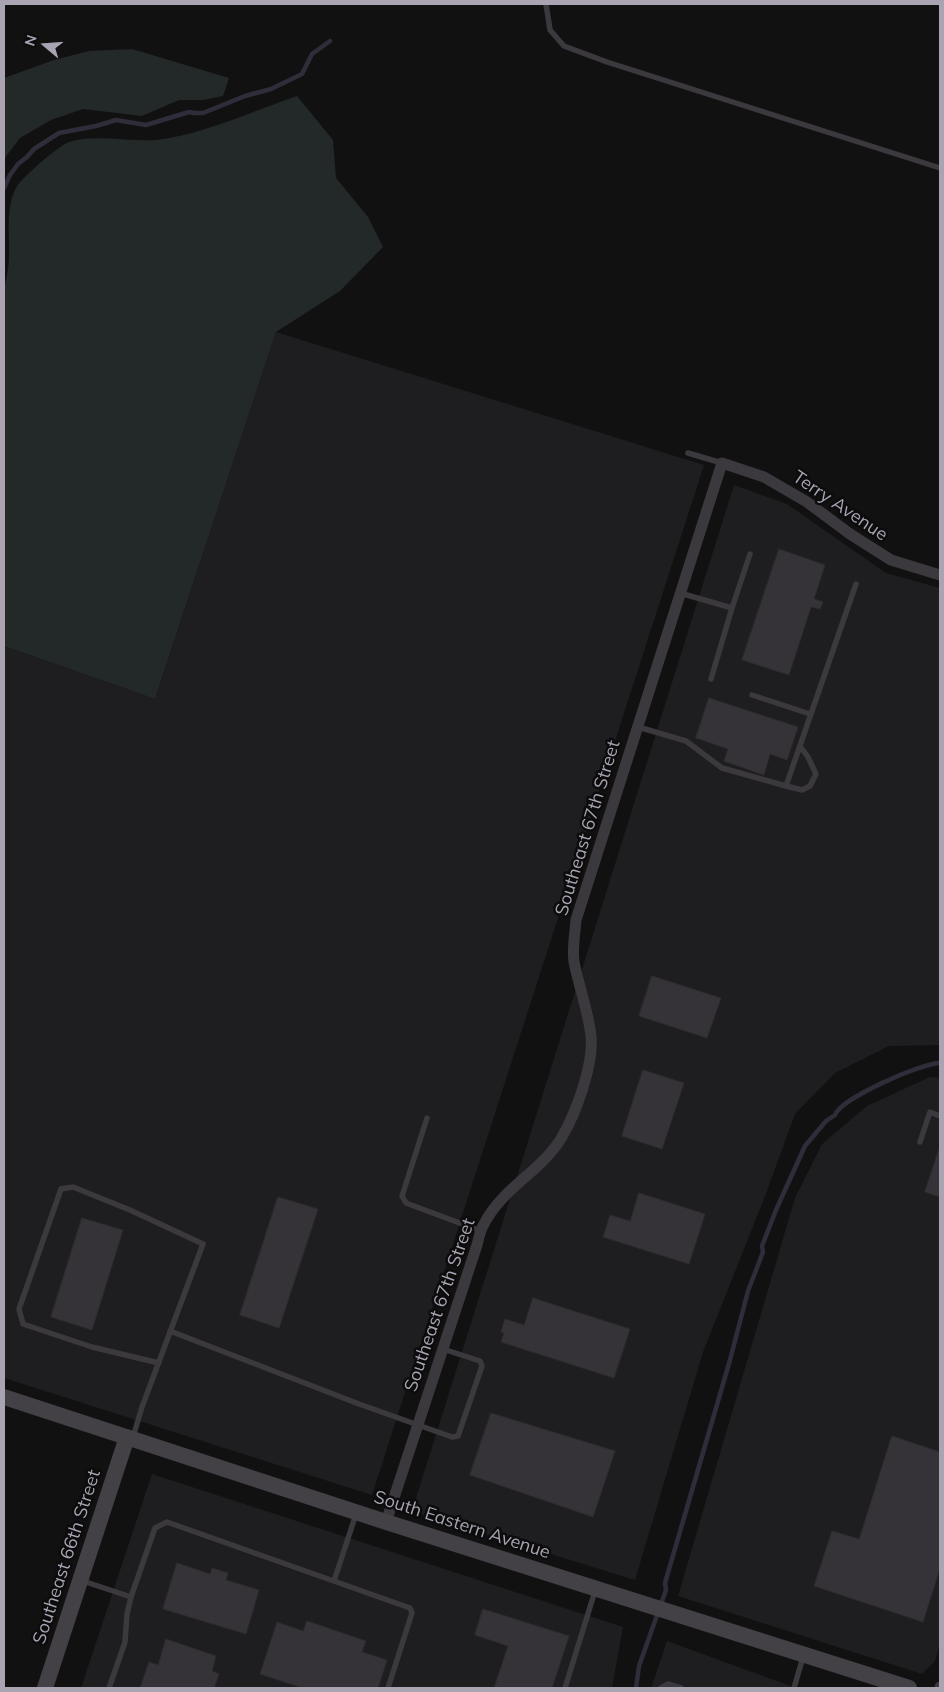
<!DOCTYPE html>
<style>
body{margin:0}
#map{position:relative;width:944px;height:1692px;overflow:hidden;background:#121112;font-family:Mulish,sans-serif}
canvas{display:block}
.frame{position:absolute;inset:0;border:5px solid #a9a3b2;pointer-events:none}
.north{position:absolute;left:20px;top:20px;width:50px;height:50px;-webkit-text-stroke:4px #0d0c0d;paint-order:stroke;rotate:288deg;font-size:14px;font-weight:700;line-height:20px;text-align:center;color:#a9a3b2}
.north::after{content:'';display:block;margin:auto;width:18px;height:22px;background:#a9a3b2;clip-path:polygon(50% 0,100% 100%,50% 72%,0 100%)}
</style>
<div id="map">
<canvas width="944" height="1692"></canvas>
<div class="frame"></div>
<div class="north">N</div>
</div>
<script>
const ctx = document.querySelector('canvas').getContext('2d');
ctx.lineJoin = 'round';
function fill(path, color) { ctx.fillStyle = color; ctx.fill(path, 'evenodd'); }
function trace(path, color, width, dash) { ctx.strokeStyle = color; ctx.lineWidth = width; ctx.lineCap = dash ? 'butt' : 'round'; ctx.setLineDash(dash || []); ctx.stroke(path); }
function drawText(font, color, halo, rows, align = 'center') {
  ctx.font = font + ' Mulish,sans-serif'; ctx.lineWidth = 5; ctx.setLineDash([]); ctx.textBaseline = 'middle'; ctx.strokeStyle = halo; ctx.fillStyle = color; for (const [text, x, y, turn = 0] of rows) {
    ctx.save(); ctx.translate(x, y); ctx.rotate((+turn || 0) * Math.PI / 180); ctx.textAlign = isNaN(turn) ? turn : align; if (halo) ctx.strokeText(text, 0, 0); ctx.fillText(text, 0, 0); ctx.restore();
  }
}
fill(new Path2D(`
 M276 332 704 465 372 1495 4 1378V646L155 699Z
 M734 485 787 504 886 573 940 588V1045L889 1046 835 1073 795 1114 765 1196 703 1352 635 1580 412 1511Z
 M930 1077 940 1078V1644L935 1661 922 1674 678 1596 795 1198 822 1144 867 1106Z
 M152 1474 623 1627 612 1688H81Z
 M667 1641 796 1688H651Z`), '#1e1d1f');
fill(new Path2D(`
 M132 49 229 78 223 96 203 100H179L142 116 83 109 51 120 20 138 4 159V78L54 60 89 51Z
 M297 96 333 140 336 178 368 217 383 247 340 291 276 332 155 699 4 646V290C6 279 9 268 9 256 10 234 5 207 17 186 23 177 59 145 69 142 94 134 129 142 156 140 202 135 253 111 297 96Z`), '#222928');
trace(new Path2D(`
 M4 188 10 175 18 164 27 157 34 149 59 133 96 126 116 120 146 125 189 112 194 113H203L245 96 271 89 302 74 312 54 330 41
 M636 1688 639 1666 666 1590 665 1583 730 1360 748 1291 763 1252 762 1246 776 1210 805 1146 826 1121 835 1115C841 1098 922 1063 940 1063`), '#302d3b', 4.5);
const building = new Path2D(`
 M779 549 825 565 814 599 823 602 820 609 811 607 789 675 742 660Z
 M709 698 798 727 787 760 770 754 764 775 724 761 728 749 696 738Z
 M652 976 721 998 707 1038 639 1016Z
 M643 1070 684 1083 662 1149 622 1136Z
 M940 1146V1197L925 1192Z
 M639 1193 705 1214 689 1264 603 1237 610 1215 630 1221Z
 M278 1197 318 1209 279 1328 240 1315Z
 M82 1218 123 1230 92 1330 51 1317Z
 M533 1298 630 1329 614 1378 501 1342 504 1333 501 1332 505 1319 524 1325Z
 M491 1413 615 1451 593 1517 470 1475Z
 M892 1436 940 1452V1568L923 1622 814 1586 832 1531 859 1539Z
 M177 1563 210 1574 212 1568 228 1573 226 1580 259 1590 246 1634 163 1609Z
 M483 1609 569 1636 552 1688H494L508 1646 475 1635Z
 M307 1621 366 1641 362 1652 387 1660 378 1688H303L260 1674 277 1622 303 1631Z
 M166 1639 216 1656 212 1671 219 1674 214 1688H140L149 1662 158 1665Z`);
fill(building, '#353337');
trace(building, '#2d2b2e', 1);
trace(new Path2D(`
 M546 4 550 30 564 46 607 62 940 168
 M688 453 722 463
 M680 593 732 608 750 554
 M711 679 732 608
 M752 695 810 714
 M638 727 686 741 722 768 786 786 856 584
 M786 786 802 790 810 786 816 774 808 757 800 746
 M427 1118 402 1196 406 1203 481 1231
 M920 1142 930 1112 940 1116
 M170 1331 359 1404 452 1437 458 1436 482 1366 480 1361 443 1349
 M133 1437 142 1407 203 1244 130 1210 73 1187 61 1189 19 1309 23 1324 92 1347 159 1363
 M83 1581 131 1597 155 1528 167 1522 410 1608 412 1613 388 1688
 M334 1581 356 1514
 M109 1688 125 1642 127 1614 131 1597
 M565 1688 595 1591
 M661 1688 668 1684 681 1688
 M794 1688 803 1657`), '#3c393e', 5.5);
trace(new Path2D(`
 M386 1522 477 1245C479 1238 480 1230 484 1224 502 1188 542 1171 562 1137 576 1113 594 1064 591 1036 588 1010 579 987 574 962 572 949 575 933 576 920L722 463 764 477 807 502 850 534 891 560 940 575
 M940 1688V1687`), '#3c393e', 11);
trace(new Path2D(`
 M4 1397 386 1522 909 1688
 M45 1688 127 1437`), '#434046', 16);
drawText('18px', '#a9a3b2', '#0d0c0d', [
 ["Terry Avenue",840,506,34],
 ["Southeast 67th Street",588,828,-73],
 ["Southeast 67th Street",440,1305,-71],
 ["South Eastern Avenue",462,1525,18],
 ["Southeast 66th Street",67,1557,-72]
]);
</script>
